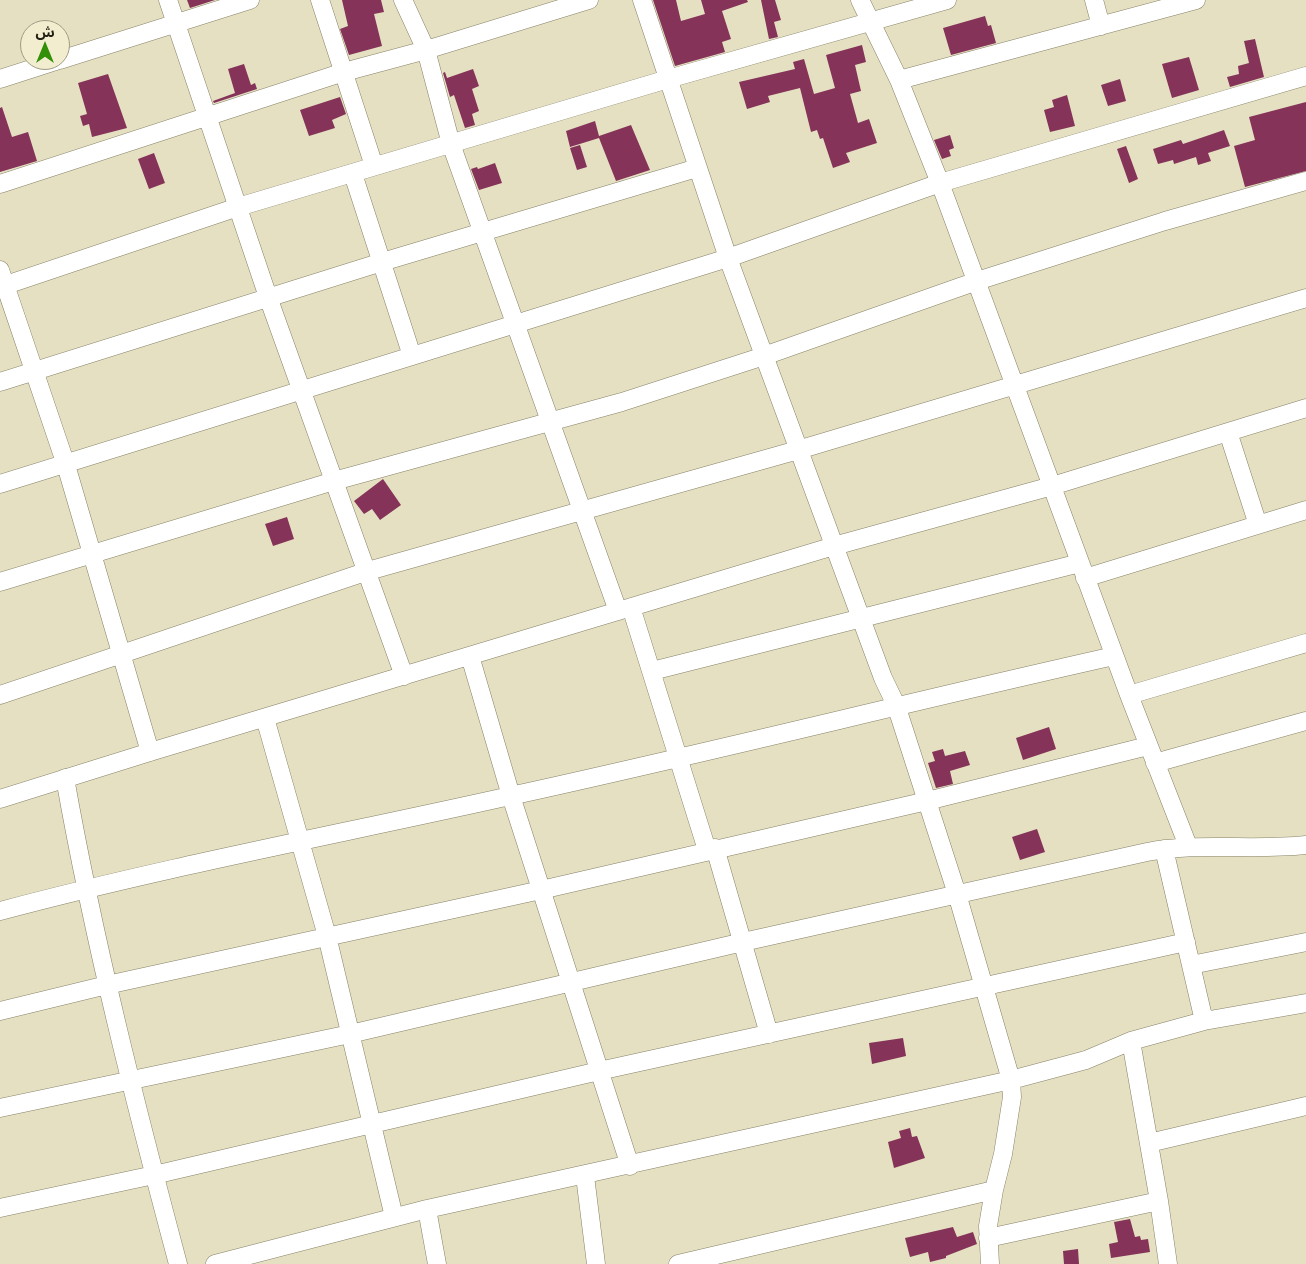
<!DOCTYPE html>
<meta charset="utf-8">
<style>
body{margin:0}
#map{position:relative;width:1306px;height:1264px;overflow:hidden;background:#e5e0c2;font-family:Literata,"Noto Sans Arabic",serif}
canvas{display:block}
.north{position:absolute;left:20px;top:20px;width:50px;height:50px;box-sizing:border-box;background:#f2edcf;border:1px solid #9f9b85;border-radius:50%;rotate:0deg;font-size:14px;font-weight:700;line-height:20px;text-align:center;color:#222015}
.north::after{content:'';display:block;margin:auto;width:18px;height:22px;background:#329008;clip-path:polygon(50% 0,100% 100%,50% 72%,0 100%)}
</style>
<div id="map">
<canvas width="1306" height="1264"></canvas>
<div class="north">ش</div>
</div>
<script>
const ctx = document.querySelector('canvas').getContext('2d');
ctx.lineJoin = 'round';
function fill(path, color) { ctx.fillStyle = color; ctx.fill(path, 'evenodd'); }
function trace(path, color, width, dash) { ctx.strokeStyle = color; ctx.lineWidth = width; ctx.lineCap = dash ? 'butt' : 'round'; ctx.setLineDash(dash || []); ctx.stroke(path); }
fill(new Path2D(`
 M187 0H215L190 8Z
 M342 0H381L384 12 374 14 382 46 349 55 340 29 348 26Z
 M653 0H676L681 21 705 14 701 0H747L748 2 722 11 731 39 722 42 725 52 675 66Z
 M761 0H775L781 20 774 22 778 37 769 39Z
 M985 16 988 26 991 25 996 43 951 55 943 28Z
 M1255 39 1264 77 1230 87 1227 77 1239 74 1238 66 1249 63 1244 41Z
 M862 45 866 62 855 65 861 91 850 94 858 123 869 119 877 143 846 153 850 162 833 168 823 138 820 139 817 130 811 132 800 88 768 96 770 102 747 109 739 82 795 69 793 62 804 59 814 94 835 88 826 55Z
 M1189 57 1199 90 1172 98 1162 64Z
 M244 64 251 85 255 83 257 89 214 103 213 101 235 93 228 69Z
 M473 69 479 86 472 89 479 111 472 114 475 125 465 128 454 95 450 97 443 73 445 72 447 78Z
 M108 74 127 128 92 137 89 124 83 126 80 116 87 114 78 83Z
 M1120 79 1126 101 1108 106 1101 85Z
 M1067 95 1075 126 1050 132 1044 110 1054 107 1052 100Z
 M340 97 346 114 332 120 335 128 309 136 300 110Z
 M1306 102V171L1245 187 1234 146 1255 140 1249 117Z
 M2 107 12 137 28 132 37 161 0 172V108Z
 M595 121 599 136 631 125 650 170 616 181 599 138 570 147 566 131Z
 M1224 130 1230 146 1208 153 1211 161 1198 165 1196 157 1174 164 1173 160 1158 164 1153 149 1181 140 1183 144Z
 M950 135 954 148 949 150 951 156 942 159 934 140Z
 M580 145 587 167 577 170 570 148Z
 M1126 146 1138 179 1129 183 1117 149Z
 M154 153 165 183 149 189 138 159Z
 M495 163 502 183 479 190 471 169 477 167 478 169Z
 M383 479 401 505 380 520 372 509 364 514 354 501Z
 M287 517 294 539 273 546 265 524Z
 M1049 727 1056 749 1023 760 1016 738Z
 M943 749 945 756 965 751 970 765 950 771 953 784 936 788 928 763 935 761 932 752Z
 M1037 829 1045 852 1020 860 1012 837Z
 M903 1038 906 1056 872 1064 869 1043Z
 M910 1128 912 1137 917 1136 925 1158 894 1168 888 1142 901 1138 899 1131Z
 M1130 1219 1135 1237 1140 1236 1141 1240 1148 1239 1150 1252 1111 1258 1109 1244 1118 1242 1114 1222Z
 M953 1227 957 1237 973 1232 977 1244 946 1256V1258L930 1262 928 1252 910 1257 905 1238Z
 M1078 1249 1079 1264H1064L1063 1251Z`), '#853359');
const minor = new Path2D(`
 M168 0 268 297 404 676
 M320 0 374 166
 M403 0 426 50 451 144 618 611
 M642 0 728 258 883 678 896 705 957 894 1011 1080 1012 1097 1003 1154 994 1190 988 1226 990 1264
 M860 0 899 80 940 183 1129 695 1188 846
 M1094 0 1101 26
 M60 60 250 0
 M0 79 59 60
 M899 80 1196 0
 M353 174 412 356
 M0 184 344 72 426 50 589 0
 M0 270 66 465 150 752
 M0 287 238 207 668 79 947 0
 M0 382 382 262 697 168
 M1228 432 1258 525
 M0 484 728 258 940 183 1306 76
 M1085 578 1306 510
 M0 582 334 481 622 402 764 356 977 281 1165 221 1306 181
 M631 607 707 850
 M470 656 511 796 630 1166
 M652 671 1080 563
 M0 695 368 571 798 450 1306 298
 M1129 695 1306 643
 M265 718 327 936 394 1217
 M1155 763 1306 721
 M65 778C94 942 135 1103 178 1264
 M0 799 150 752 834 546 1052 486 1306 408
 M715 848 769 1034
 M1164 849 1204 1021
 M0 911C169 866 340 834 510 796 712 752 913 701 1114 656
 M1191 965 1306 942
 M0 1011 107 985 541 890 927 801 1148 746
 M1131 1041 1159 1201 1168 1264
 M0 1108 350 1034 743 942 1147 852C1199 842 1253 851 1306 845
 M1149 1143 1306 1106
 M585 1176 596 1264
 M0 1208 154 1175 599 1071 1186 942
 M427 1209 437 1264
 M988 1238 1159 1201
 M215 1264 427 1209 1011 1080 1086 1060 1131 1041 1204 1021 1306 1003
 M678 1264 994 1190`);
trace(minor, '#878267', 19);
trace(minor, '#fff', 18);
</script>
